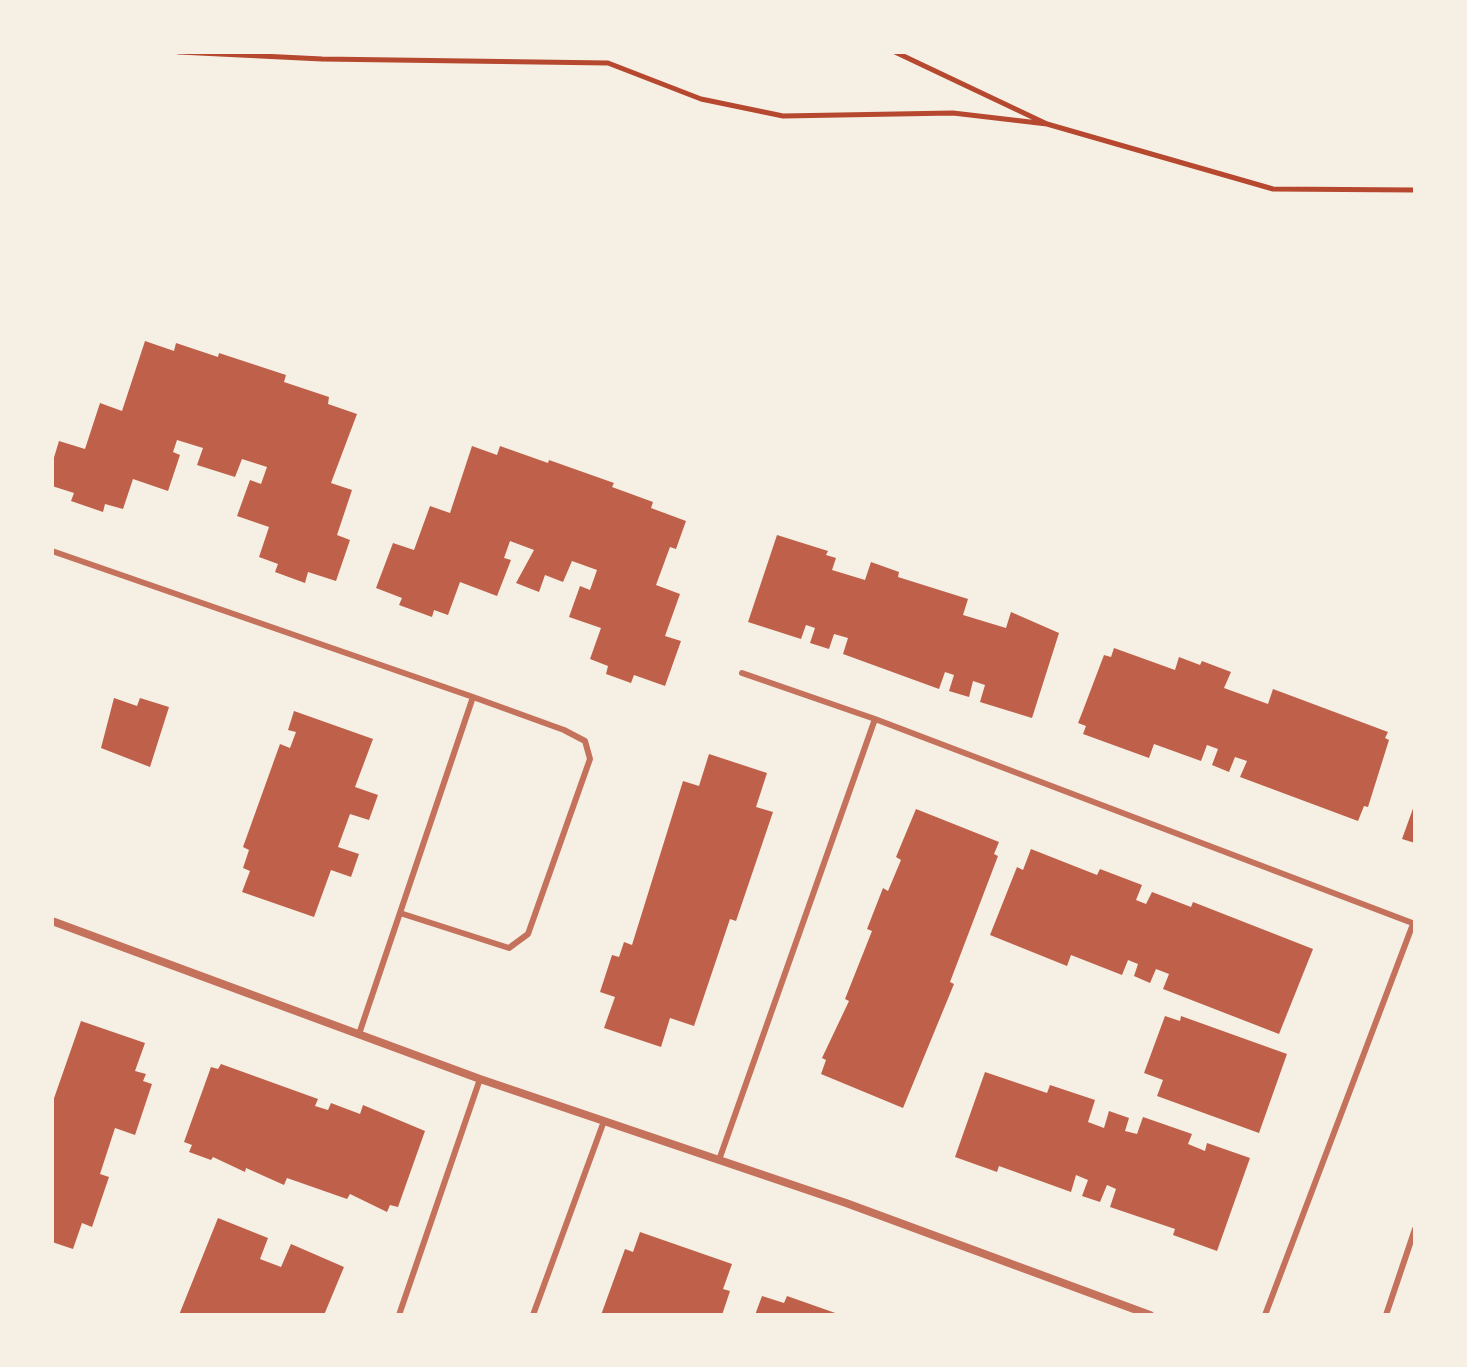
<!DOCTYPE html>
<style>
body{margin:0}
#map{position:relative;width:1467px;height:1367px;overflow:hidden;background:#f6efe4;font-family:"Noto Sans",sans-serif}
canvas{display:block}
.frame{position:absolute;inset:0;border:54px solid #f6efe4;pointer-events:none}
</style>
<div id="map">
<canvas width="1467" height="1367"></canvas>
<div class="frame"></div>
</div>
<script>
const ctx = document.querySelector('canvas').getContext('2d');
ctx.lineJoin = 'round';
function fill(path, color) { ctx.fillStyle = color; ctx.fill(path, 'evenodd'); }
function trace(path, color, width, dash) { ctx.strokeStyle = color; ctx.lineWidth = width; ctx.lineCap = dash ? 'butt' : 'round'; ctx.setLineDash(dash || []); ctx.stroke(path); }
fill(new Path2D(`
 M145 341 174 351 176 343 218 357 219 353 286 375 284 382 329 397 328 404 357 414 331 483 352 490 337 535 350 540 336 581 308 572 305 583 275 572 278 564 259 557 269 527 237 516 250 480 261 484 267 467 242 459 235 477 197 465 203 448 177 440 173 452 180 455 168 491 133 479 123 509 105 504 103 512 71 501 74 493 52 486V464L59 441 85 449 100 403 122 411Z
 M472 446 497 455 500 446 548 463 549 460 614 483 612 487 653 502 651 508 686 521 676 549 670 547 656 585 680 594 665 636 681 641 665 686 634 675 631 683 606 674 608 666 590 659 601 628 569 617 580 586 590 590 597 570 572 561 563 582 545 575 539 592 516 583 534 550 510 541 504 558 511 560 497 596 460 582 448 615 434 610 432 617 399 605 402 598 376 588 393 543 414 550 430 506 450 513Z
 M777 535 828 551 826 555 836 558 832 570 865 580 871 562 899 572 898 577 968 599 963 615 1006 628 1011 612 1059 633 1032 718 980 702 985 685 973 681 969 697 949 691 954 675 945 672 939 689 843 654 848 638 834 634 829 649 810 643 815 628 806 625 801 639 748 622Z
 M1114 648 1175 670 1179 657 1200 665 1202 661 1231 672 1224 688 1268 704 1273 689 1388 732 1385 738 1389 740 1368 807 1364 806 1358 821 1240 777 1247 761 1235 757 1229 772 1212 765 1218 749 1207 745 1201 761 1154 744 1149 758 1083 734 1086 726 1078 723 1082 713 1104 655 1111 657Z
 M114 698 137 706 140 698 169 707 150 767 101 748Z
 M294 711 373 739 355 787 378 795 369 820 350 814 338 847 359 854 351 877 331 870 314 917 242 892 250 871 243 868 249 850 243 847 280 744 290 748 296 732 288 730Z
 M709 754 767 773 756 807 773 812 736 921 730 919 694 1026 670 1018 661 1047 604 1028 615 997 600 992 612 955 619 957 624 942 632 945 683 781 699 786Z
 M1415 803V843L1402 839Z
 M916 809 999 842 994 854 998 856 950 982 954 984 903 1108 821 1074 826 1060 822 1058 849 1001 845 999 872 931 867 929 883 888 888 891 901 860 896 857Z
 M1031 849 1097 875 1100 869 1142 885 1136 900 1146 904 1152 892 1191 907 1193 902 1313 949 1279 1034 1163 989 1169 974 1156 969 1150 983 1134 976 1138 964 1128 960 1122 975 1071 955 1067 966 990 935 1017 867 1023 870Z
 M1165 1016 1180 1021 1181 1016 1287 1054 1259 1133 1157 1096 1163 1080 1144 1073Z
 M81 1021 145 1043 135 1071 146 1074 143 1081 152 1084 135 1135 115 1128 100 1174 109 1177 92 1227 82 1223 73 1249 52 1242V1104Z
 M221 1064 318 1099 315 1106 328 1110 331 1103 360 1114 363 1105 425 1131 398 1207 390 1205 387 1212 350 1194 347 1199 287 1178 284 1185 246 1168 245 1172 213 1157 211 1160 189 1152 192 1145 184 1142 211 1067 218 1069Z
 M985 1072 1047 1093 1050 1085 1095 1100 1088 1122 1104 1128 1109 1111 1129 1118 1125 1131 1137 1134 1143 1117 1192 1134 1188 1144 1205 1151 1207 1143 1250 1158 1217 1251 1173 1235 1175 1229 1110 1207 1116 1189 1107 1185 1100 1202 1082 1196 1088 1180 1076 1175 1071 1192 999 1166 997 1172 955 1157Z
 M218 1218 268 1238 260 1259 281 1267 291 1244 344 1267 324 1315H179Z
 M640 1232 732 1264 723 1289 730 1291 722 1315H601L625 1249 633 1252Z
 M762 1296 784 1303 787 1296 841 1315H755Z`), '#bf614a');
trace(new Path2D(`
 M179 52 322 59 608 63 701 99 783 116 953 113 1047 124
 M895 52 1047 124 1273 189 1415 190`), '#b5482f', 5);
trace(new Path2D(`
 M52 551 473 697 359 1034
 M742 673 875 719 1415 924
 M400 913 509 948 528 934 590 759 585 741 564 730 473 697
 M719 1160 875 719
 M399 1315 480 1079
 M533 1315 604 1121
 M1265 1315 1413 924
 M1386 1315 1415 1229`), '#c5725c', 6);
trace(new Path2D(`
 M52 921 480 1079 846 1203 1150 1315`), '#c5725c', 8);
</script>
